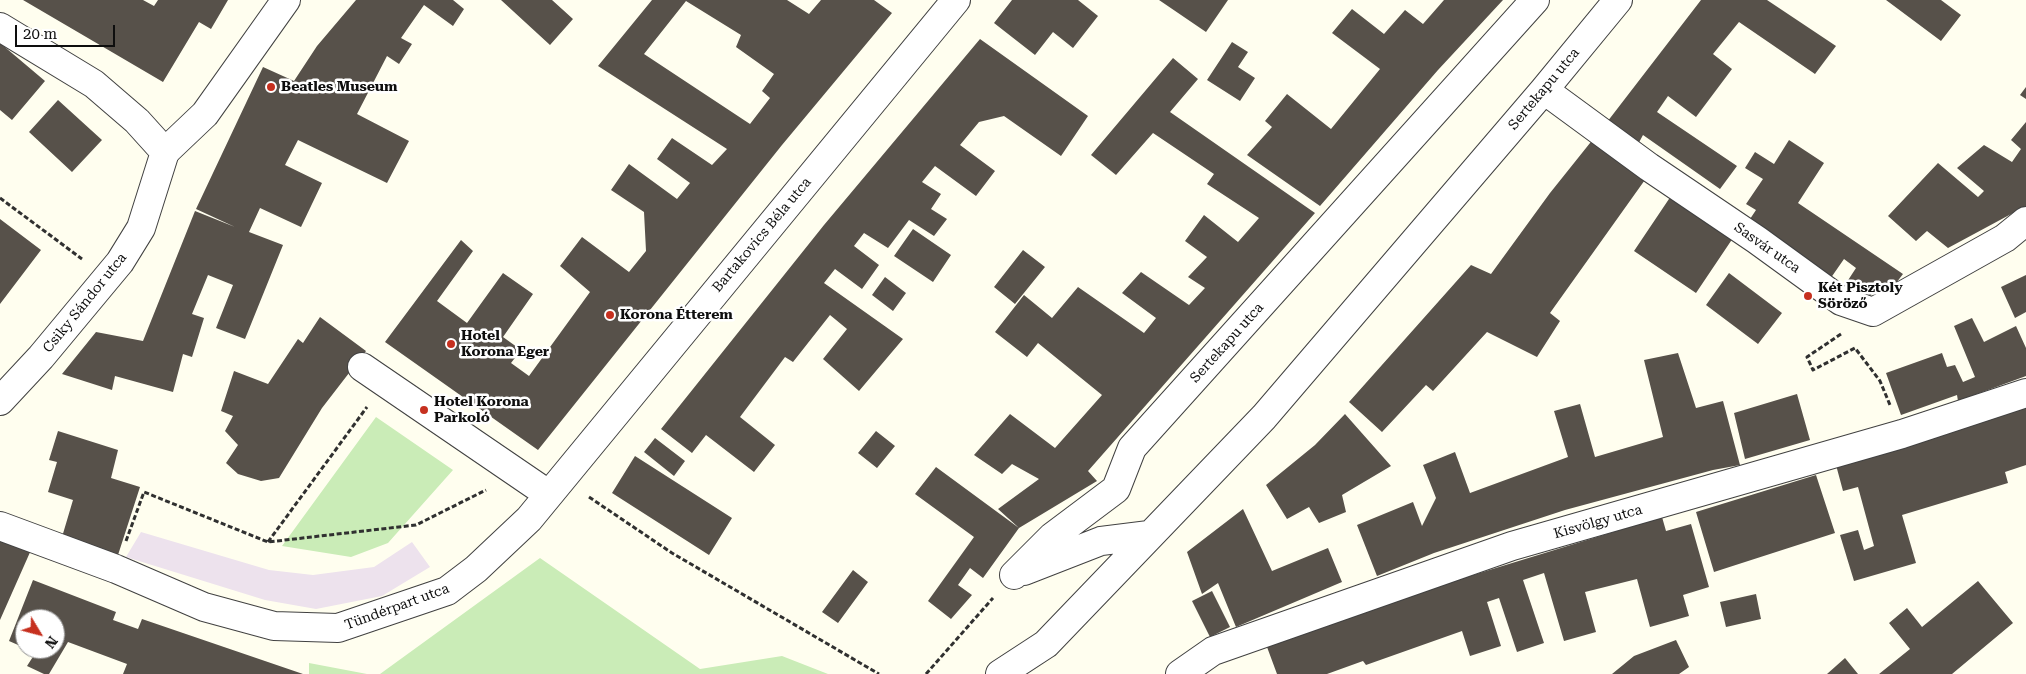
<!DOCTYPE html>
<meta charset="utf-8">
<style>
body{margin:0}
#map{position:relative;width:2026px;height:674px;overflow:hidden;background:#fffeef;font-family:"Roboto Serif",serif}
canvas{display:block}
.north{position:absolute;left:15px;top:609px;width:50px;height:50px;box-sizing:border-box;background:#fff;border:1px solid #9f9f9f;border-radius:50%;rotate:127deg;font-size:14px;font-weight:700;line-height:20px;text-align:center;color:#0e0e0e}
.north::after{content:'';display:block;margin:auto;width:18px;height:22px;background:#c6301f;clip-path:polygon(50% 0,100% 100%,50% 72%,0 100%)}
.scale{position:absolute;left:15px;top:25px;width:100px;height:22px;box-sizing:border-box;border:2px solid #0e0e0e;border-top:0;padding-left:6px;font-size:15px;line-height:18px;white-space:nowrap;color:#0e0e0e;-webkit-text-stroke:4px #fff;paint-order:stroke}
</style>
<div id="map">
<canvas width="2026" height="674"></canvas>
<div class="north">N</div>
<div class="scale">20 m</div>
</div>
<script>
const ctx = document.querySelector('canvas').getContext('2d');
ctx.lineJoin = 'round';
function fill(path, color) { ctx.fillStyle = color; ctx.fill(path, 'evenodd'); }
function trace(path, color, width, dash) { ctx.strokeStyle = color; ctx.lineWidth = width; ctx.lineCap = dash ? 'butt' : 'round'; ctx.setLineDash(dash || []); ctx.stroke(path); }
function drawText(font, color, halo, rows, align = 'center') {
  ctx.font = font + ' "Roboto Serif",serif'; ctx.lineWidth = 5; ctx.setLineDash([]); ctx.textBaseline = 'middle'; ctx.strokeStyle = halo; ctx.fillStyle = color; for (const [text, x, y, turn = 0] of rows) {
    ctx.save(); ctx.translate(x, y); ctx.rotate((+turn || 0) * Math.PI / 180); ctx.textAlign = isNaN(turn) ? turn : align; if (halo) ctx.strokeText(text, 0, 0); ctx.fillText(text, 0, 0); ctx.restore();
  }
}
fill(new Path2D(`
 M141 532 269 570 313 575 374 567 412 542 430 567 382 596 316 609 265 600 126 557Z`), '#ede2ed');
fill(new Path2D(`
 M376 417 453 470 388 543 351 557 282 546Z
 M540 558 700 669 782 656 828 674H380Z
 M309 663 367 674H309Z`), '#caecb7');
fill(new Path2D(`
 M23 0H143L154 6 158 0H228L211 29 199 22 163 82Z
 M356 0H453L464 9 453 26 424 5 401 38 412 44 399 64 387 56 357 114 409 141 387 183 298 140 285 165 322 183 301 227 260 208 249 232 283 245 245 339 216 328 233 285 208 275 192 314 204 318 192 357 183 354 173 392 115 376 112 390 62 374 96 332 143 341 195 211 235 227 196 209 263 67 294 81 317 46Z
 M501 0H552L573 19 550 45Z
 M652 0H787L809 14 821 0H874L892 13 782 145 538 450 385 342 461 240 473 251 437 301 467 323 503 273 533 294 503 337 521 350 511 363 529 376 590 292 560 266 582 237 629 272 646 251 644 212 611 190 629 164 677 199 690 183 657 159 672 138 712 165 727 149 598 66ZM686 1 741 35 736 47 774 74 762 91 770 98 750 124 644 54Z
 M1012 0H1078L1098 16 1073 48 1053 32 1035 55 994 23Z
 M1159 0H1228L1206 32Z
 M1444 0H1503L1438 70 1320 206 1247 155 1272 127 1265 121 1287 94 1331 129 1380 69 1332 33 1352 9 1384 34 1405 10 1423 24Z
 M1701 0H1767L1836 46 1815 74 1739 22 1713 54 1732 69 1696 117 1668 96 1657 112 1737 166 1720 189 1643 135 1635 150 1604 126Z
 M1886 0H1941L1961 15 1941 41Z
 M980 39 1088 116 1061 156 1004 116 979 122 960 145 995 171 976 196 935 166 922 182 941 194 931 209 947 219 934 236 909 220 888 248 864 233 854 246 879 265 862 289 835 269 824 283 903 339 859 391 823 359 847 329 830 315 793 362 785 357 740 417 775 445 754 472 706 435 692 453 661 429 824 225Z
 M1232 42 1248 52 1238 67 1255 78 1240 101 1207 80Z
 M0 43 45 81 12 120 0 110Z
 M1173 58 1198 79 1170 112 1315 213 1088 471 1097 481 1019 528 998 509 1039 479 1012 464 1002 474 974 455 1010 414 1055 448 1102 395 1038 343 1027 357 995 332 1024 295 1052 318 1078 287 1144 333 1156 318 1122 293 1141 272 1189 305 1205 288 1188 277 1207 257 1185 241 1204 215 1238 242 1259 218 1207 184 1214 174 1153 133 1116 175 1091 155Z
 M2026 87V99L2020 95Z
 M58 100 102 140 72 172 29 132Z
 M2026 122V206L1948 248 1927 231 1916 241 1888 216 1938 163 1978 197 1984 191 1957 168 1984 145 2012 162 2021 149 2011 140Z
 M1594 138 1647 177 1550 313 1560 321 1537 357 1487 332 1433 391 1426 385 1382 432 1349 402 1471 265 1491 274 1550 193Z
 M1789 140 1824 163 1798 203 1903 274 1890 291 1880 284 1865 302 1841 291 1856 268 1844 259 1828 282 1746 225 1756 210 1746 204 1763 179 1745 168 1755 152 1774 164Z
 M1673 193 1735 235 1696 293 1634 251Z
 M0 219 41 250 0 304Z
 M913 229 951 255 933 282 894 256Z
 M1023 250 1045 267 1015 304 994 287Z
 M1729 273 1782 313 1758 344 1706 305Z
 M2026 275V312L2015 318 2001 287Z
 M885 277 906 293 893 311 872 295Z
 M320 317 366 351 322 408 279 478 261 481 238 474 226 463 238 445 225 431 233 416 221 411 234 371 268 384 298 339 303 343Z
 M1972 318 1984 342 2016 326 2026 348V376L1958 401 1957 395 1901 415 1886 373 1942 353 1947 367 1955 365 1963 382 1975 377 1954 326Z
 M1678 353 1696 408 1723 401 1740 465 1713 470 1565 510 1434 553 1377 576 1357 525 1413 502 1422 526 1436 498 1423 465 1455 452 1470 493 1568 457 1554 411 1580 404 1595 457 1663 437 1644 360Z
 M1797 394 1810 440 1745 459 1734 413Z
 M2026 407V465L2005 472 2008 483 1902 515 1916 563 1854 581 1840 535 1858 530 1864 550 1874 546 1858 487 1843 491 1836 465Z
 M1345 414 1391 466 1342 495 1346 512 1319 523 1309 507 1287 519 1266 485 1315 445Z
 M58 431 118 450 111 478 140 487 118 555 62 537 73 500 48 492 57 462 49 460Z
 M876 431 895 446 877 468 858 453Z
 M655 438 685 461 674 476 644 452Z
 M635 456 732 518 709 555 612 493Z
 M936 467 1019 528 983 578 970 568 958 585 972 595 951 619 928 601 974 537 915 494Z
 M1816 475 1835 533 1714 572 1696 512Z
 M1243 509 1272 571 1328 548 1342 582 1236 627 1218 583 1202 594 1187 552Z
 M1662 517 1666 531 1691 524 1709 587 1683 595 1689 616 1650 627 1637 579 1585 592 1596 632 1564 641 1544 573 1523 580 1544 643 1517 652 1499 598 1487 602 1501 646 1470 656 1462 631 1366 665 1363 661 1327 674H1277L1267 647 1447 583Z
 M0 538 31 550 0 620Z
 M853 570 868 582 838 623 822 612Z
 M33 580 116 612 113 620 138 629 142 619 303 674H123L127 664 68 642 49 674H44L27 666 36 652 29 649H55V619H25V648L9 641Z
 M1978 581 2013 623 1952 674H1879L1910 649 1889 623 1907 608 1922 627Z
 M1212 591 1230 627 1210 637 1192 601Z
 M1756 594 1761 619 1726 627 1720 602Z
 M1676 640 1689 667 1679 674H1612L1634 656Z
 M1845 658 1858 674H1827Z`), '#57514a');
const minor = new Path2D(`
 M1544 90 1649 167 1757 240 1841 301 1873 312 2005 238 2026 221
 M165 152 205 114 286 0
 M362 367 548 494
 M0 526 116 569 204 607 274 626 338 628 447 591 476 569 529 519 956 0
 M1024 571 1101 541 1149 535
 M1014 575 1052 537 1116 489 1132 448 1535 0
 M1000 674 1046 644 1264 417 1544 90 1618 0
 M1180 674 1213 651 1512 546 1902 434 2026 393`);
const tertiary = new Path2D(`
 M0 27 94 84 137 121 165 152 141 228 120 262 41 357 0 401`);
trace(minor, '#414141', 30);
trace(tertiary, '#414141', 30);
trace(new Path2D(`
 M0 198 82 259
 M1841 334 1807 357 1813 370 1855 348 1880 381 1890 405
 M589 497 672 553 879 674
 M126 541 144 492 268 542 416 525 486 490
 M268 542 367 407
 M926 674 993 598`), '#303030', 3, [5, 2.5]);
trace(minor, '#fff', 28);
trace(tertiary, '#fff', 28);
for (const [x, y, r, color] of [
 [271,87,5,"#c6301f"],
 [1808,296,5,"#c6301f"],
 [610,315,5,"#c6301f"],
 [451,344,5,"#c6301f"],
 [424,410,5,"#c6301f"]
]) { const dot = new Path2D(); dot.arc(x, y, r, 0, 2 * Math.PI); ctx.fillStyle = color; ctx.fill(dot); trace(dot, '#fff', 2); }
drawText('bold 14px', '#0e0e0e', '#fff', [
 ["Beatles Museum",281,87],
 ["Két Pisztoly",1818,288],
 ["Söröző",1818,304],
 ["Korona Étterem",620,315],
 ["Hotel",461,336],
 ["Korona Eger",461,352],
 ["Hotel Korona",434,402],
 ["Parkoló",434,418]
], 'left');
drawText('14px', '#0e0e0e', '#fff', [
 ["Sertekapu utca",1544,89,-50],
 ["Bartakovics Béla utca",762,235,-50],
 ["Sasvár utca",1767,248,35],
 ["Csiky Sándor utca",85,303,-51],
 ["Sertekapu utca",1227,343,-48],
 ["Kisvölgy utca",1598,522,-16],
 ["Tündérpart utca",397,607,-20]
]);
</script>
